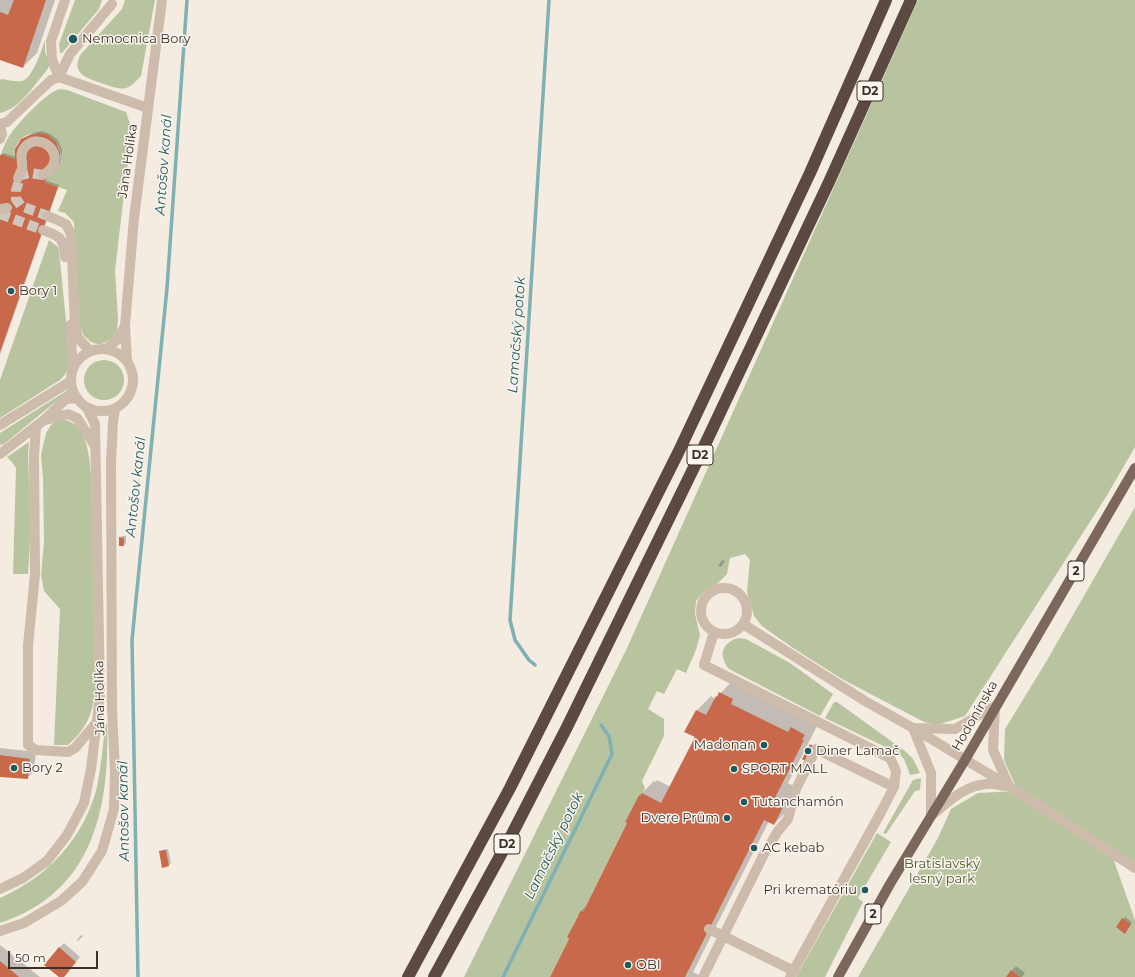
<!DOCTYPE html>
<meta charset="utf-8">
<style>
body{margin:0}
#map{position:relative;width:1135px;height:977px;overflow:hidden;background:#f4ebe1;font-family:Montserrat,sans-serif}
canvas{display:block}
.scale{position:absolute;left:8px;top:951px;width:90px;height:18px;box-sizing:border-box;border:2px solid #3b302b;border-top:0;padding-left:5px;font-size:12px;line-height:14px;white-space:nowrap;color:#3b302b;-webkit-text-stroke:3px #fbf5ee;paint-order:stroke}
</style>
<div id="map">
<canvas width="1135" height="977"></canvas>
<div class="scale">50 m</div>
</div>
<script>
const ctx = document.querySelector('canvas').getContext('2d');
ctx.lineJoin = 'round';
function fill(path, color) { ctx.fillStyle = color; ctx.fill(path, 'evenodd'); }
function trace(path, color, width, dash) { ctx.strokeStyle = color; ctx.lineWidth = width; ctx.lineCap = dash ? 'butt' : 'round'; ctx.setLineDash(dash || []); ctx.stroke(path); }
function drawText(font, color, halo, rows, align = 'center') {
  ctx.font = font + ' Montserrat,sans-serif'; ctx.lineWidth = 3; ctx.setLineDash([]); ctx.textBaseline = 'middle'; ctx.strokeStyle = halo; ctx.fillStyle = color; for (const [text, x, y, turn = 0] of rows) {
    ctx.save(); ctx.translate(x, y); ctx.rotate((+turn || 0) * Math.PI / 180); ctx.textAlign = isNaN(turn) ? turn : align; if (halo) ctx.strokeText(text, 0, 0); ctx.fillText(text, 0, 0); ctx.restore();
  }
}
fill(new Path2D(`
 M75 0H102L99 9 62 53H60L59 44Z
 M125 0H155L141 76C136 81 132 86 126 88 119 90 111 86 104 84 89 79 69 74 81 54L122 9Z
 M918 0H1135V447L1106 497 965 716 937 725 924 722 842 679 793 648 762 626 754 616 747 592 750 560 745 554 730 558 727 574 718 583 704 591 696 601 695 614 700 635 696 650 686 673 677 669 664 694 657 691 648 709 664 719V736L642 781 645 788 641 796 639 795 625 822 627 823 583 912 580 911 567 937 569 939 550 977H464L627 648Z
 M45 40V52L50 64 47 70C34 85 20 109 0 113V80L2 79C8 80 16 82 22 81 32 80 42 49 45 40Z
 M59 89 67 90 126 112 132 130 122 211 115 271 118 319 117 331 111 339 102 344H97L91 342 84 336 79 324 74 222 65 213 58 211 67 190 44 182C48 175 57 171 60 163 68 133 23 122 15 149 15 152 15 156 15 159L1 154C4 146 7 138 12 132 22 119 44 95 59 89Z
 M49 240 58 247 59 251 70 361C69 369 66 374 60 380L0 418V380Z
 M84 380a20 20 0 1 1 40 0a20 20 0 1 1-40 0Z
 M68 390 71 396 59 399 4 444 0 445V433Z
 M64 419C71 422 77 424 81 431 92 452 91 479 92 503 96 564 94 627 95 688 93 714 87 728 68 745H54L60 609 44 591 41 575 44 543 43 478 41 455 46 433 51 425 57 420Z
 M29 442 28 456 31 524 28 574H13L16 468 11 461 7 457Z
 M1135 507V865L1114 861 1135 920V977H858L938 838 951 809 978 793 1018 791 1004 760 1005 729 1046 662Z
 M738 638 746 639 790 663 833 694 820 716 729 669C718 655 722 643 738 638Z
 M834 702H837L905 751 913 759 920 773 910 775 904 759 898 753 825 718Z
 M107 723C110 810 92 893 0 923V898C48 877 84 838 97 787 101 767 103 746 105 726Z
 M921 778 920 790 915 791 886 834 883 833 913 780Z
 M877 833 891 842 858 898 863 902 825 977H796Z`), '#b8c4a0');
fill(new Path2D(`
 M0 0H55L37 53 23 67 0 59Z
 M42 131 50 134 58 140 62 150 61 160 57 167 44 180 59 185 0 355V159L3 153 16 157 24 138 33 133Z
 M122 536H126V543L124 545H120V538Z
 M722 560 725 561 721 567 718 566Z
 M734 679 817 726 788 783 798 789 788 810 774 824 769 821 693 972 703 977H551L571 938 568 937 581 911 587 905 629 823 640 795 654 781 655 782 657 780 671 787 696 736 686 731 697 710 711 696 715 699Z
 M0 748 36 752 34 771 27 778 0 775Z
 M168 849 171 863 169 865 163 866 160 852 162 850Z
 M1125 917 1132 922 1125 932 1123 919Z
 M81 935 83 936 78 941 77 940Z
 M64 943 80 957 66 974 63 977H60L59 948Z
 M0 945 40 977H0Z
 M1016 966 1025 973 1022 977H1007Z`), '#0003');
trace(new Path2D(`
 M535 665 529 660 515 640 510 620 549 0
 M138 977 132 640 167 288 187 0
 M503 977 612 754 609 736 601 725`), '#7fb0b2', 3.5);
fill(new Path2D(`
 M14 0H46L23 68 0 60V12L8 15Z
 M39 133 48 135 56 142 60 152V163L55 170 44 182 58 187 0 352V156L1 154 15 159V149L21 139 30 135Z
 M119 537 124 538V546H119Z
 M719 692 733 699 731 704 788 732 791 727 805 735 802 740H804L775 798 785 803 774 825 764 820 685 977H550L569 939 567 937 578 916 580 911 583 912 627 823 625 822 639 795 641 796 642 793 661 803 695 737 684 732 696 710 706 715 716 696 717 697Z
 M810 744 813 746 805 761 802 759Z
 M0 755 30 759 28 779 0 777Z
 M166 850 169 866 162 868 159 851Z
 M1122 918 1131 924 1125 934 1116 927Z
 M59 947 76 962 64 977H59L44 965Z
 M0 961 19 977H0Z
 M1011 970 1020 977H1006Z`), '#c8694b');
trace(new Path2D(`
 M43 175 30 173 21 175 16 190V199L21 206 48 216
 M0 214 43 230`), '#cfc6bd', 10, [10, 5]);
trace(new Path2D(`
 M59 77 70 54 112 4
 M59 77 52 60 51 41 65 0
 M0 124 7 122 51 80 59 77 148 108
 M0 126 2 134 0 139
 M18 178C19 175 21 172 22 169 23 161 19 155 24 148 40 128 72 158 43 175
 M0 209 7 208
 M48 216 66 224 71 234 75 326 78 338 90 351
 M43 230C60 236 64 238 65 257
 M70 325 73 369
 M71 380a31 31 0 1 1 62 0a31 31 0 1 1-62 0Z
 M106 349 117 340 125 326
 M127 361 125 326 134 218 162 0
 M46 420 68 414 77 418 95 446
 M0 425 71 381
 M36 426 34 456 35 574 28 646V745L36 750 68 752 75 748 97 722
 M0 454 44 420 66 399 77 398
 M701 611a23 23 0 1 1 46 0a23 23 0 1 1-46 0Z
 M743 624 865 701 913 728 1009 786 1135 868
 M714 632 704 665 890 758 896 771 894 787 881 812 790 977
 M995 706 993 750 1009 786
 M913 728 931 773V816
 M913 728 955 729 995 706
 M932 815C948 802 964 786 986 784 992 783 999 785 1005 786
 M0 889 23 878 47 861 67 835 84 803 91 769 100 695 95 424 87 408
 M709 929 794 971
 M0 931 24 923 61 901 82 882 102 851 114 809 115 771 112 710 111 463 113 422 115 409
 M703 977 763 856 778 831 788 819 796 789 816 749 894 787`), '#cdbbac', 10);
trace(new Path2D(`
 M838 977 890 884 965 760 1135 468`), '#7d675c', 10);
trace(new Path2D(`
 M408 977 510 788 678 453 810 173 886 0
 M434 977 511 836 567 727 700 455 829 182 911 0`), '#5c4a42', 12);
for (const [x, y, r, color] of [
 [73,39,5,"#1f5a5e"],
 [11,291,4,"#1f5a5e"],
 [764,745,4,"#1f5a5e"],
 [808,751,4,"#1f5a5e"],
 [14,768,4,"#1f5a5e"],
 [734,769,4,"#1f5a5e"],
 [744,802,4,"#1f5a5e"],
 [727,818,4,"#1f5a5e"],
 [754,848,4,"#1f5a5e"],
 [865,890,4,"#1f5a5e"],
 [628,965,4,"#1f5a5e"]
]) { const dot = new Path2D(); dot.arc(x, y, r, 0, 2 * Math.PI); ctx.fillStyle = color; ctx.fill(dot); trace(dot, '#fbf5ee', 1.5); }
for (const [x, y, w] of [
 [870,91,26],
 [700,455,26],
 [1076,571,16],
 [507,844,26],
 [873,914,16]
]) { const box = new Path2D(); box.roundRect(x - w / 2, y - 10, w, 20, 3); ctx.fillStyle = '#fbf5ee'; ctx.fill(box); trace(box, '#3b302b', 1); }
drawText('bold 12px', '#3b302b', null, [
 ["D2",870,91],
 ["D2",700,455],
 ["2",1076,571],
 ["D2",507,844],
 ["2",873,914]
]);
drawText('13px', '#3b302b', '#fbf5ee', [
 ["Nemocnica Bory",82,39],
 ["Bory 1",19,291],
 ["Madonan",756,745,"right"],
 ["Diner Lamač",816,751],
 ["Bory 2",22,768],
 ["SPORT MALL",742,769],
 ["Tutanchamón",752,802],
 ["Dvere Prüm",719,818,"right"],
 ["AC kebab",762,848],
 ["Pri krematóriu",857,890,"right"],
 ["OBI",636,965]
], 'left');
drawText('13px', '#3b302b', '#fbf5ee', [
 ["Jána Holíka",128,161,-82],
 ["Jána Holíka",100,698,-91],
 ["Hodonínska",975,716,-60]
]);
drawText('13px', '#4a5a2e', '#fbf5ee', [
 ["Bratislavský",942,864],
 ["lesný park",942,879]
]);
drawText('italic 14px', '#1f5a5e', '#fbf5ee', [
 ["Antošov kanál",164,165,-86],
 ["Lamačský potok",517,335,-86],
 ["Antošov kanál",136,487,-84],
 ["Antošov kanál",124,811,-91],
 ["Lamačský potok",554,846,-64]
]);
</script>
